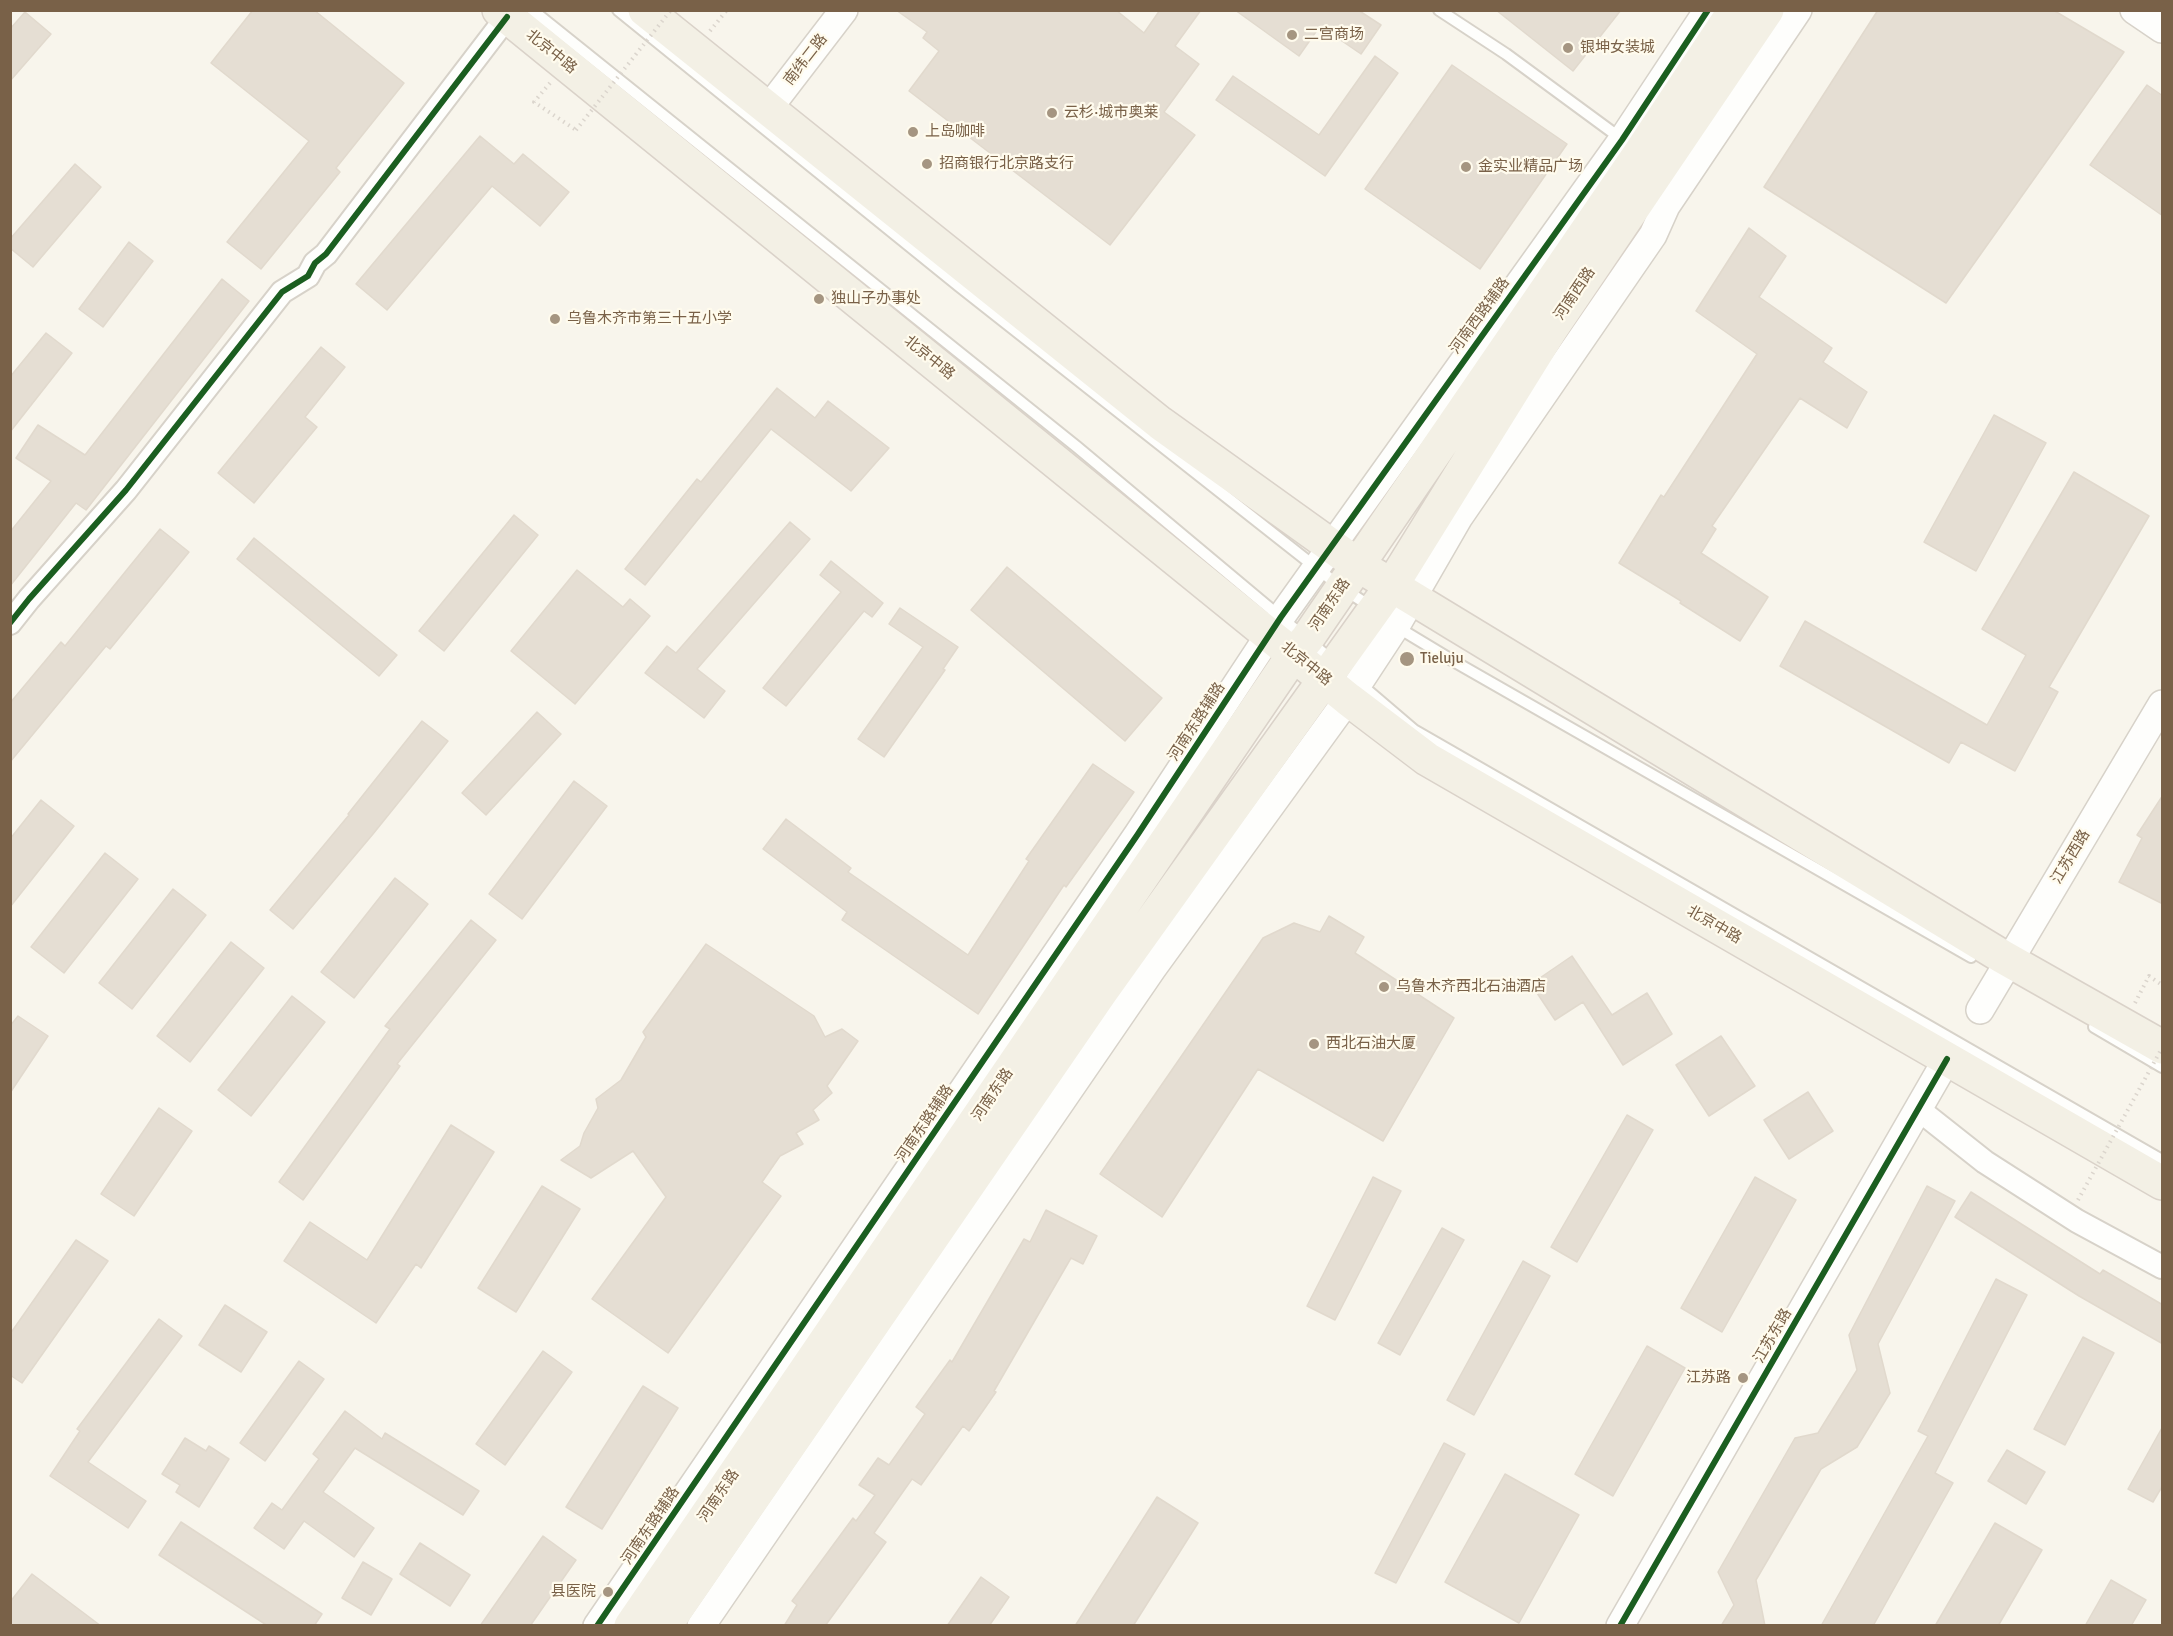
<!DOCTYPE html>
<meta charset="utf-8">
<style>
body{margin:0}
#map{position:relative;width:2173px;height:1636px;overflow:hidden;background:#f8f5ec;font-family:Signika,sans-serif}
canvas{display:block}
.frame{position:absolute;inset:0;border:12px solid #796148;pointer-events:none}
</style>
<div id="map">
<canvas width="2173" height="1636"></canvas>
<div class="frame"></div>
</div>
<script>
const ctx = document.querySelector('canvas').getContext('2d');
ctx.lineJoin = 'round';
function fill(path, color) { ctx.fillStyle = color; ctx.fill(path, 'evenodd'); }
function trace(path, color, width, dash) { ctx.strokeStyle = color; ctx.lineWidth = width; ctx.lineCap = dash ? 'butt' : 'round'; ctx.setLineDash(dash || []); ctx.stroke(path); }
function drawText(font, color, halo, rows, align = 'center') {
  ctx.font = font + ' Signika,"Noto Sans SC",sans-serif'; ctx.lineWidth = 4.5; ctx.setLineDash([]); ctx.textBaseline = 'middle'; ctx.strokeStyle = halo; ctx.fillStyle = color; for (const [text, x, y, turn = 0] of rows) {
    ctx.save(); ctx.translate(x, y); ctx.rotate((+turn || 0) * Math.PI / 180); ctx.textAlign = isNaN(turn) ? turn : align; if (halo) ctx.strokeText(text, 0, 0); ctx.fillText(text, 0, 0); ctx.restore();
  }
}
const building = new Path2D(`
 M253 10H314L404 83 336 168 340 172 261 269 227 242 309 141 211 63Z
 M896 10H1116L1144 33 1160 10H1201L1175 46 1199 64 1164 112 1195 135 1110 245 909 91 939 51 923 38 927 32Z
 M1235 10H1358L1381 25 1361 54 1320 26 1299 56Z
 M1496 10H1621L1573 71Z
 M1878 10H2053L2124 52 1946 303 1764 187Z
 M25 12 51 34 10 81V29Z
 M1375 56 1398 73 1325 176 1216 100 1233 76 1319 135Z
 M1452 65 1567 144 1480 269 1365 189Z
 M2147 85 2163 96V216L2090 165Z
 M480 136 514 164 523 154 569 192 540 226 492 186 387 310 356 284Z
 M75 164 101 187 33 267 10 248V239Z
 M1749 228 1786 256 1759 297 1832 348 1823 362 1867 392 1847 428 1800 398 1712 526 1716 529 1701 553 1768 597 1740 641 1680 603 1681 601 1619 563 1661 495 1664 497 1757 354 1696 311Z
 M129 242 153 261 103 327 79 309Z
 M222 279 249 301 86 510 76 503 10 586V532L51 481 16 458 38 425 85 455Z
 M46 333 72 353 10 432V377Z
 M321 347 345 367 305 417 317 427 254 503 218 473Z
 M777 388 815 418 828 401 889 448 851 491 771 429 645 585 625 569 697 479 701 482Z
 M1994 415 2046 443 1976 571 1924 542Z
 M2074 472 2149 516 2049 687 2058 692 2015 771 1961 742 1949 763 1780 666 1805 621 1987 725 2026 655 1982 629Z
 M514 515 538 535 444 651 419 631Z
 M790 522 810 539 697 669 725 691 704 718 645 673 667 646 676 653Z
 M160 529 189 552 110 649 106 646 10 762V703L61 642 65 646Z
 M254 538 397 655 379 676 237 559Z
 M831 561 883 603 872 617 864 611 786 706 763 688 841 592 820 575Z
 M1007 567 1162 698 1125 741 971 610Z
 M577 570 623 607 630 599 650 616 575 704 511 651Z
 M900 608 958 647 943 669 945 670 884 757 858 739 923 647 889 624Z
 M537 712 561 734 486 815 462 793Z
 M422 721 448 741 373 834 293 929 270 910 349 815 348 814Z
 M1093 764 1134 792 1066 887 1064 885 978 1014 842 920 847 912 763 849 786 819 851 868 848 872 968 955 1029 861 1026 859Z
 M574 781 607 806 522 919 489 894Z
 M2163 795V904L2119 882 2142 838 2137 835Z
 M41 800 74 826 10 907V839Z
 M105 853 138 879 64 973 31 947Z
 M395 878 428 904 354 998 321 972Z
 M173 889 206 915 132 1009 99 983Z
 M1329 916 1364 937 1355 953 1454 1018 1383 1141 1258 1069 1162 1217 1100 1174 1263 938 1294 923 1320 932Z
 M471 920 496 940 397 1064 400 1066 303 1200 279 1182 390 1029 385 1026Z
 M231 942 264 968 190 1062 157 1036Z
 M706 944 814 1016 825 1037 842 1029 858 1041 827 1086 832 1093 813 1110 819 1120 796 1133 803 1144 780 1156 762 1182 781 1196 668 1353 592 1299 666 1197 633 1151 591 1178 561 1160 580 1146 584 1133 598 1108 596 1099 621 1080 646 1037 643 1032Z
 M1572 956 1612 1015 1647 993 1672 1034 1623 1065 1583 1002 1555 1020 1531 984Z
 M292 996 325 1022 251 1116 218 1090Z
 M18 1016 48 1036 10 1093V1026Z
 M1721 1036 1755 1086 1709 1116 1676 1065Z
 M1808 1092 1833 1131 1789 1159 1764 1120Z
 M159 1108 192 1131 134 1216 101 1194Z
 M1627 1115 1653 1130 1577 1262 1551 1247Z
 M451 1125 494 1152 421 1268 416 1264 376 1323 284 1261 310 1222 367 1260Z
 M1373 1177 1401 1191 1335 1320 1307 1306Z
 M1755 1177 1796 1200 1722 1332 1681 1308Z
 M542 1186 580 1209 516 1312 478 1288Z
 M1927 1186 1955 1201 1878 1344 1890 1393 1857 1447 1821 1469 1756 1580 1765 1626H1721L1734 1605 1718 1572 1795 1438 1818 1433 1857 1370 1849 1335Z
 M1971 1192 2100 1274 2103 1270 2163 1305V1344L2079 1296 1955 1217Z
 M1046 1210 1097 1236 1083 1264 1071 1258 994 1391 996 1392 969 1431 963 1426 921 1485 912 1479 874 1533 886 1542 825 1626H784L797 1605 792 1601 853 1518 856 1521 875 1495 859 1485 878 1458 889 1465 925 1414 916 1407 950 1360 952 1362 1024 1239 1030 1242Z
 M1442 1228 1464 1240 1400 1355 1378 1343Z
 M76 1240 108 1261 22 1383 10 1375V1334Z
 M1523 1261 1550 1276 1474 1415 1447 1400Z
 M1996 1279 2027 1295 1935 1473 1953 1483 1873 1626H1821L1928 1436 1918 1431Z
 M225 1305 267 1332 241 1372 199 1345Z
 M159 1319 182 1336 88 1462 146 1501 128 1528 50 1476 80 1431 77 1429Z
 M2083 1337 2114 1353 2065 1445 2034 1429Z
 M1647 1346 1685 1368 1613 1496 1575 1474Z
 M543 1351 572 1372 505 1465 476 1444Z
 M299 1361 324 1379 265 1461 240 1443Z
 M643 1386 678 1408 602 1529 566 1507Z
 M345 1411 382 1439 385 1433 479 1491 463 1515 355 1448 323 1492 374 1528 354 1557 304 1521 284 1549 254 1528 272 1503 282 1510 319 1459 313 1454Z
 M2163 1426V1485L2153 1502 2128 1489Z
 M185 1438 206 1451 209 1446 229 1459 199 1507 176 1492 180 1485 162 1474Z
 M1444 1443 1465 1454 1396 1583 1375 1573Z
 M2007 1450 2045 1472 2026 1504 1988 1481Z
 M1505 1474 1579 1515 1519 1623 1445 1582Z
 M1157 1497 1198 1523 1133 1626H1075Z
 M181 1522 322 1614 314 1626H268L159 1555Z
 M1995 1523 2042 1550 1998 1626H1935Z
 M543 1536 576 1560 530 1626H480Z
 M420 1543 470 1575 450 1606 400 1574Z
 M363 1562 392 1579 371 1615 342 1598Z
 M32 1574 101 1626H10V1602Z
 M981 1577 1009 1597 989 1626H947Z
 M2111 1580 2146 1600 2131 1626H2085Z`);
fill(building, '#e5ded3');
trace(building, '#e1d9cd', 1.5);
const service = new Path2D(`
 M532 10 1077 447 1333 661
 M618 10 959 286 1342 588 1373 608
 M1439 10 1506 54 1623 140
 M1397 627 1455 662 1971 957
 M1359 683 1414 730 2162 1160
 M2094 1027 2162 1067`);
const minor = new Path2D(`
 M10 623 29 599 126 490 282 292 308 276 315 263 326 254 507 17
 M1918 1109 1985 1162 2077 1221 2162 1267`);
const tertiary = new Path2D(`
 M2134 10 2162 29
 M768 109 844 10
 M1980 1010 2162 704
 M597 1626 1138 834 1281 617 1622 140 1708 10
 M701 1626 1152 969 1348 699 1396 626 1459 517 1653 235 1666 206 1798 10
 M1620 1626 1947 1059`);
const primary = new Path2D(`
 M499 10 1348 699 1427 759 2162 1183
 M645 10 1160 423 1358 565 2003 957 2162 1047
 M631 1626 1294 654 1307 639 1640 153 1735 10
 M665 1626 1101 992 1392 585 1551 329 1767 10`);
trace(service, '#d7d2c9', 14);
trace(minor, '#d7d2c9', 26);
trace(tertiary, '#d7d2c9', 30);
trace(primary, '#dad2c9', 36);
trace(new Path2D(`
 M710 31 727 10
 M550 83 534 102 576 130
 M2135 1003 2149 976 2162 985`), '#dbd5cd', 4, [1.5, 4.5]);
trace(service, '#fefefc', 10);
trace(minor, '#fefefc', 22);
trace(tertiary, '#fefefc', 27);
trace(primary, '#f3f0e5', 33);
trace(new Path2D(`
 M576 130 671 10
 M2078 1200 2162 1048`), '#dbd5cd', 4, [1.5, 4.5]);
trace(new Path2D(`
 M10 623 29 599 126 490 282 292 308 276 315 263 326 254 507 17
 M597 1626 1138 834 1281 617 1622 140 1708 10
 M1620 1626 1947 1059`), '#1b5e20', 6);
for (const [x, y, r, color] of [
 [1292,35,6,"#a59581"],
 [1568,48,6,"#a59581"],
 [1052,113,6,"#a59581"],
 [913,132,6,"#a59581"],
 [927,164,6,"#a59581"],
 [1466,167,6,"#a59581"],
 [819,299,6,"#a59581"],
 [555,319,6,"#a59581"],
 [1407,659,8,"#a59581"],
 [1384,987,6,"#a59581"],
 [1314,1044,6,"#a59581"],
 [1743,1378,6,"#a59581"],
 [608,1592,6,"#a59581"]
]) { const dot = new Path2D(); dot.arc(x, y, r, 0, 2 * Math.PI); ctx.fillStyle = color; ctx.fill(dot); trace(dot, '#fffbed', 2); }
drawText('15px', '#796148', '#fffbed', [
 ["二宫商场",1304,35],
 ["银坤女装城",1580,48],
 ["云杉·城市奥莱",1064,113],
 ["上岛咖啡",925,132],
 ["招商银行北京路支行",939,164],
 ["金实业精品广场",1478,167],
 ["独山子办事处",831,299],
 ["乌鲁木齐市第三十五小学",567,319],
 ["Tieluju",1420,659],
 ["乌鲁木齐西北石油酒店",1396,987],
 ["西北石油大厦",1326,1044],
 ["江苏路",1731,1378,"right"],
 ["县医院",596,1592,"right"]
], 'left');
drawText('15px', '#796148', '#fffbed', [
 ["北京中路",551,52,39],
 ["南纬二路",806,60,-52],
 ["河南西路",1575,294,-56],
 ["河南西路辅路",1480,316,-54],
 ["北京中路",929,358,39],
 ["河南东路",1330,605,-56],
 ["北京中路",1306,664,39],
 ["河南东路辅路",1197,722,-57],
 ["江苏西路",2071,857,-59],
 ["北京中路",1714,925,30],
 ["河南东路",993,1095,-56],
 ["河南东路辅路",925,1124,-56],
 ["江苏东路",1773,1336,-60],
 ["河南东路",719,1496,-56],
 ["河南东路辅路",651,1526,-56]
]);
</script>
